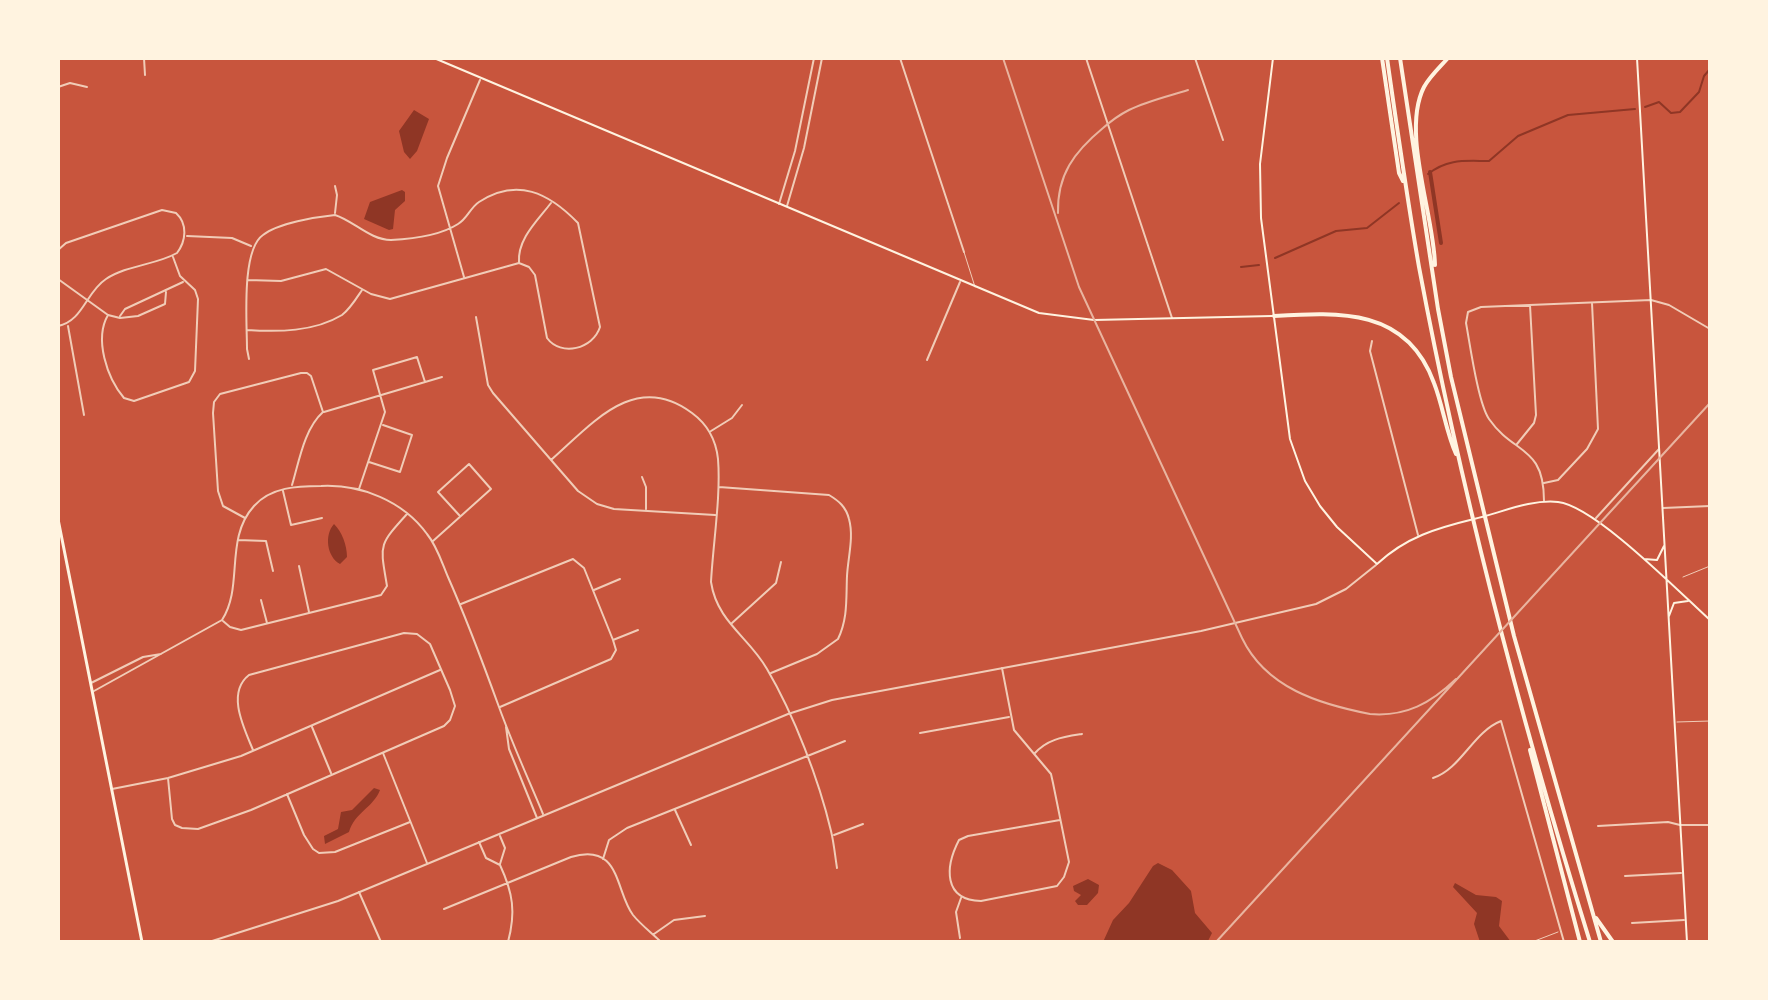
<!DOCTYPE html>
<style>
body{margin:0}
#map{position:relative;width:1768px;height:1000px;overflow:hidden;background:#c8553d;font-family:"Sofia Sans Condensed",sans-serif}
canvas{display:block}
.frame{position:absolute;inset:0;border:60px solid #fff3e0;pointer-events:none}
</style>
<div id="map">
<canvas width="1768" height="1000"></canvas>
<div class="frame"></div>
</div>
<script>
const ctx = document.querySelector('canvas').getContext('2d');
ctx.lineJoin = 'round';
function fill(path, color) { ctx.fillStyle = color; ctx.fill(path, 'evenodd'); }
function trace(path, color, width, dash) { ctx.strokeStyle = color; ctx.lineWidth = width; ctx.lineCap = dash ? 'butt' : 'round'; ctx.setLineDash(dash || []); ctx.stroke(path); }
fill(new Path2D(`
 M414 110 429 119 417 151 410 159 404 152 399 131Z
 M402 190 405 192V201L395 210 393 229 389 230 364 219 370 202Z
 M334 524C342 532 347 545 347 557L340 564C327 557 324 535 334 524Z
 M374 788 380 790C373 808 355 812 349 832L325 844 324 836 338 829 341 812 352 810Z
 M1158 863 1172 870 1191 891 1195 913 1212 933 1208 941 1103 942 1113 920 1129 903 1153 866Z
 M1088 879 1099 885 1098 893 1087 905H1078L1075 901 1081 895 1074 891 1073 886Z
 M1455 883 1476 895 1496 897 1502 901 1499 926 1511 942H1480L1474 924 1477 913 1453 887Z`), '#8f3625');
trace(new Path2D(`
 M1645 107 1659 102 1671 113 1680 112 1699 92 1704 76 1710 69
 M1428 174C1448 158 1466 161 1489 161L1518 136 1568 115 1635 109
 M1275 258 1336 231 1367 228 1399 203
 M1241 267 1259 265`), '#8f3625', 2);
trace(new Path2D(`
 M1430 172 1441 243`), '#8f3625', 4);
trace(new Path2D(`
 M964 252 975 287
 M1683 577 1710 566
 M1677 722 1710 721
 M1532 942 1558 932`), '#f1ccb7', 1);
trace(new Path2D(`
 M144 58 145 75
 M900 58 964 252
 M1086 58 1172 318
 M1195 58 1223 140
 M58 87 70 83 87 87
 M335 213 337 195 335 186
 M187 236 232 238 251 246
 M58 250 66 243 162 210 176 213C188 224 186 241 177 253 156 265 127 265 106 279 86 292 83 321 58 326
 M519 263C517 239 538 220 551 203
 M464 277 438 186 447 158 480 80
 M58 279 108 315 120 318 138 316 165 304 166 292
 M248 280 281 281 326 269 371 294 390 299 519 263 529 267 535 275 547 338C561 357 593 349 600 327L578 223C549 193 517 177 479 202 470 208 467 219 458 224 441 235 411 239 391 240 370 240 354 221 335 215 316 217 278 223 263 235 241 250 247 323 247 349L249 359
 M108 315C94 339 107 378 124 398L134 401 189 382 195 371 198 299 195 290 180 276 173 257
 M120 316 125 309 183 282
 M476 317 488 385 493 393 578 491 597 504 614 509 715 515
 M68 326 84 415
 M247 330C278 332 314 332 342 315 350 309 356 299 362 290
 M1372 341 1370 351 1418 535
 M927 360 960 282
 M324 412 442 377
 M711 431 732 418 742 405
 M1517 444 1534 423 1536 415 1530 305
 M551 460C592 424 635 370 692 413 707 424 716 440 718 459 721 496 713 544 711 582 717 622 749 637 767 669 794 715 819 780 831 831 834 843 835 856 837 868
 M369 462 400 472 412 435 383 425
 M642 477 646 487V509
 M1544 483 1558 480 1587 449 1598 429 1592 303
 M719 487 829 495C839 501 846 507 849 519 854 537 848 557 847 576 846 599 848 618 838 639L817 654 771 673
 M359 489 385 412 373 370 417 357 425 382
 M283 491 291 525 322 518
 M1544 501C1544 445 1514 455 1489 419 1478 403 1470 344 1466 323L1468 312 1481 307 1651 300 1669 305 1710 329
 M1663 508 1710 506
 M245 518 223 506 218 491 213 413 214 402 220 394 301 373H307L311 376 323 412C304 429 299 462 292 485
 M1596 518 1659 449
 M238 540 266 541 273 571
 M433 541 491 489 469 464 438 492 460 516
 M299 566 309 612
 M594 590 620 579
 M261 600 267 623
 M461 604 573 559 584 568 613 640
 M223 621 230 627 241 630 381 595 387 586C380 544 378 546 407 514
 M732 623 776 583 781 562
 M1002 668 1014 730 1051 774 1053 783 1069 862 1064 877 1057 886 981 901C943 900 945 867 959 840L968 836 1060 820
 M91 683 143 657 161 654
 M94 691 222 620C244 586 224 539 254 506 271 487 297 486 321 486 361 484 403 501 427 534 437 546 442 563 448 577 467 620 483 663 499 707 512 743 528 778 543 814
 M500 707 611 659 616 650 613 640 638 630
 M312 727 331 773
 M506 727 509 749 537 818
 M920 733 1009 717
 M383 753 427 863
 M1034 754C1047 739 1063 737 1082 734
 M168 778 172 819 175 825 182 828 198 829 251 810 444 726 450 720 455 706 450 690 430 644 417 634 404 633 249 675C226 693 244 728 253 750
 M1433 778C1461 769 1473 732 1501 721L1564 942
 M112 789 168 778 241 756 440 670
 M287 794 304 835 313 849 319 853 335 852 410 822
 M675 810 691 845
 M1598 826 1668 822 1680 825H1710
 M834 835 863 824
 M500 836 505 848 500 864
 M479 842 486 858 500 865C513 893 516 912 508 942
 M603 859 609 840 627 828 845 741
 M1625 876 1681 873
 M359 892 381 942
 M444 909 571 857C621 842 615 891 633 915 641 925 652 933 661 942
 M1632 923 1684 920
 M654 934 674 920 705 916
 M960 938 956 912 961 898`), '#f1ccb7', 2);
trace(new Path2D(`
 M779 204 795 151 814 58
 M787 206 804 148 822 58
 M209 942 338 901 788 714 832 700 1201 631 1316 604 1346 589 1376 565`), '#f1ccb7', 2);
trace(new Path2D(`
 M434 58 1039 313 1094 320 1272 316
 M1273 58 1260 164 1261 218 1290 439 1305 481 1320 506 1337 527 1377 564C1406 537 1437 528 1474 519 1500 513 1531 499 1558 502 1595 506 1679 592 1710 620
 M1637 58 1687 942
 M1644 559 1657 560 1664 546
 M1669 616 1674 603 1688 601`), '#fff3e0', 2);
trace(new Path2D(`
 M58 519 142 942`), '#fff3e0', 3);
trace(new Path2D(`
 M1382 58 1399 173 1403 181
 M1387 58C1397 128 1407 198 1419 267 1462 496 1521 720 1590 942
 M1400 58 1438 309 1451 377 1514 636 1601 942
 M1435 265C1434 214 1401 132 1424 87 1430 76 1440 67 1448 58
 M1274 316C1340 312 1407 308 1434 383 1443 406 1446 432 1456 454
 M1530 750 1580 942
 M1596 918 1613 942`), '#fff3e0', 4);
trace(new Path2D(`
 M1003 58 1079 287 1242 638C1266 688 1319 704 1370 714 1406 717 1431 703 1456 679
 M1058 213C1057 175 1074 152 1103 128 1111 121 1119 115 1129 110 1147 101 1169 96 1188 90
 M1216 942 1710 403`), '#e9b49f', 2);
</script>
